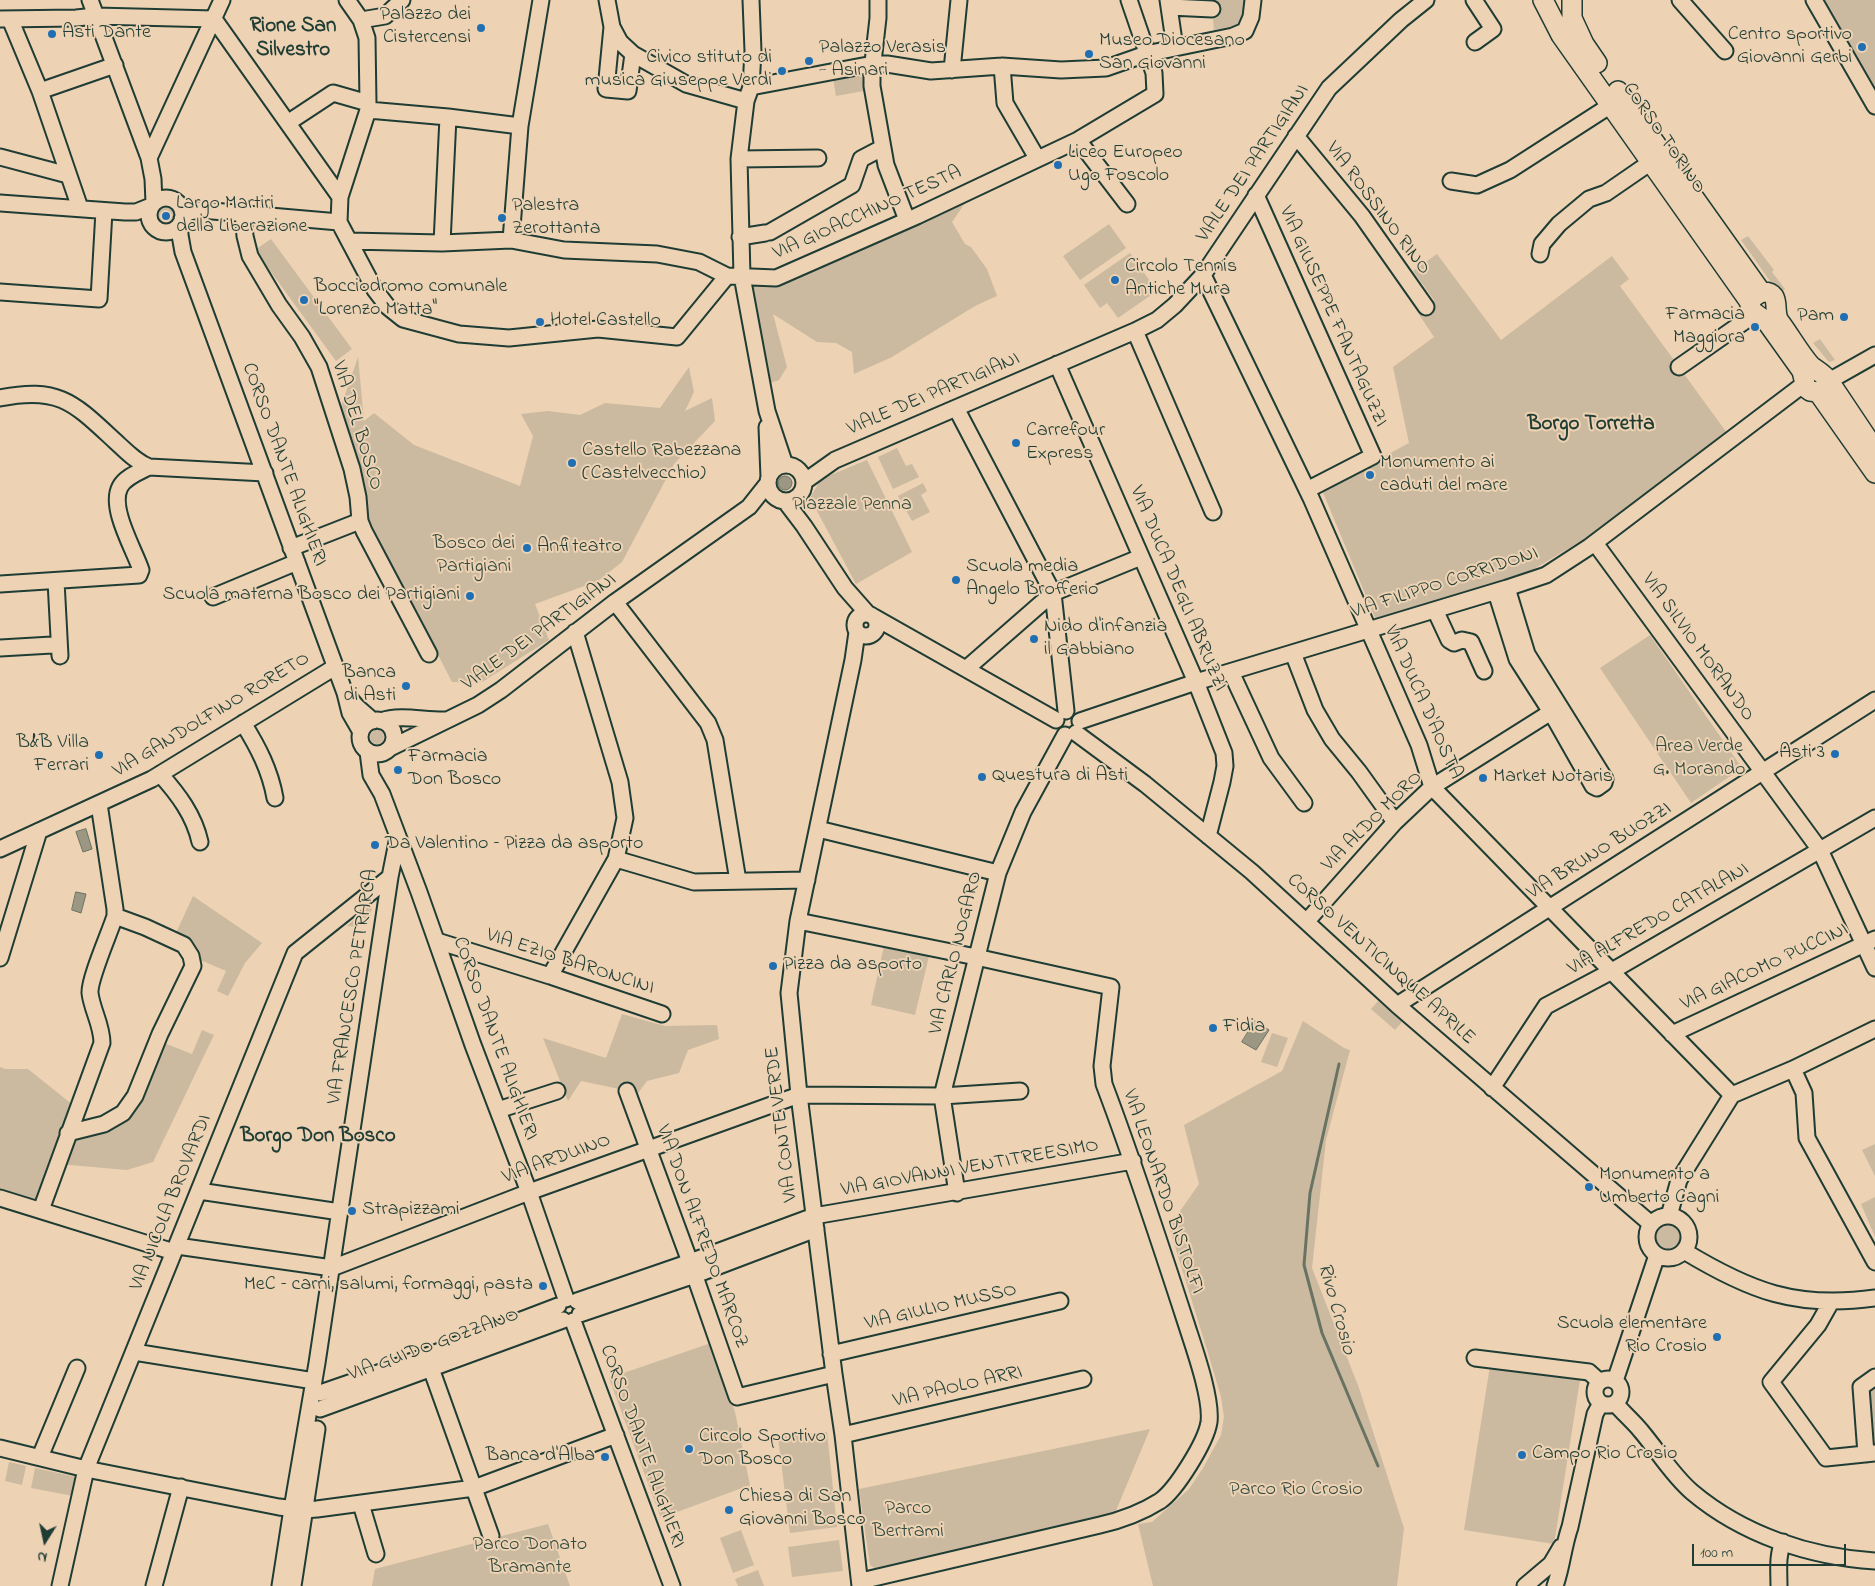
<!DOCTYPE html>
<meta charset="utf-8">
<style>
body{margin:0}
#map{position:relative;width:1875px;height:1586px;overflow:hidden;background:#edd2b4;font-family:"Indie Flower",sans-serif}
canvas{display:block}
.north{position:absolute;left:20px;top:1516px;width:50px;height:50px;-webkit-text-stroke:4px #edd2b4;paint-order:stroke;rotate:190deg;font-size:14px;font-weight:700;line-height:20px;text-align:center;color:#1f3d34}
.north::after{content:'';display:block;margin:auto;width:18px;height:22px;background:#1f3d34;clip-path:polygon(50% 0,100% 100%,50% 72%,0 100%)}
.scale{position:absolute;left:1692px;top:1544px;width:154px;height:22px;box-sizing:border-box;border:2px solid #1f3d34;border-top:0;padding-left:6px;font-size:15px;line-height:18px;white-space:nowrap;color:#1f3d34;-webkit-text-stroke:4px #edd2b4;paint-order:stroke}
</style>
<div id="map">
<canvas width="1875" height="1586"></canvas>
<div class="north">N</div>
<div class="scale">100 m</div>
</div>
<script>
const ctx = document.querySelector('canvas').getContext('2d');
ctx.lineJoin = 'round';
function fill(path, color) { ctx.fillStyle = color; ctx.fill(path, 'evenodd'); }
function trace(path, color, width, dash) { ctx.strokeStyle = color; ctx.lineWidth = width; ctx.lineCap = dash ? 'butt' : 'round'; ctx.setLineDash(dash || []); ctx.stroke(path); }
function drawText(font, color, halo, rows, align = 'center') {
  ctx.font = font + ' "Indie Flower",sans-serif'; ctx.lineWidth = 4; ctx.setLineDash([]); ctx.textBaseline = 'middle'; ctx.strokeStyle = halo; ctx.fillStyle = color; for (const [text, x, y, turn = 0] of rows) {
    ctx.save(); ctx.translate(x, y); ctx.rotate((+turn || 0) * Math.PI / 180); ctx.textAlign = isNaN(turn) ? turn : align; if (halo) ctx.strokeText(text, 0, 0); ctx.fillText(text, 0, 0); ctx.restore();
  }
}
fill(new Path2D(`
 M1188 0H1249C1241 26 1241 25 1214 30L1212 9 1190 7Z
 M1821 0H1875V93Z
 M862 73 864 91 836 96 833 78Z
 M967 200 952 222 965 244 971 247 987 269 997 296 975 306 892 357 854 374 852 352 836 343 817 342 773 314 787 367 779 380 767 384 750 287 777 281Z
 M157 216a9 9 0 1 1 18 0a9 9 0 1 1-18 0Z
 M1109 224 1126 248 1080 280 1063 256Z
 M1748 236 1774 270 1772 272 1785 289 1783 290 1770 281 1741 240Z
 M271 239 352 349 336 361 255 250Z
 M1130 253 1157 291 1118 318 1107 303 1100 308 1084 285Z
 M1437 254 1501 340 1612 256 1629 279 1620 286 1727 433 1594 533 1529 572 1376 620 1322 490 1409 443 1393 367 1434 337 1418 313 1434 300 1413 271Z
 M1820 339 1835 360 1829 362 1813 343Z
 M358 357 364 421 374 413 414 445 520 486 533 436 521 414 548 411 580 415 605 403 660 408 689 367 694 392 685 411 712 398 715 421 674 464 622 562 598 581 535 604 549 640 482 682H452L369 520 360 482 339 412Z
 M897 448 906 466 912 464 919 477 893 489 878 457Z
 M867 460 912 552 856 584 810 498 821 479Z
 M923 483 927 491 921 495 930 512 912 521 898 496Z
 M1650 635 1742 768 1691 803 1600 668Z
 M370 737a7 7 0 1 1 14 0a7 7 0 1 1-14 0Z
 M193 896 262 943 245 963 228 996 217 991 226 971 191 956 184 945 186 936 176 933Z
 M368 907H372L370 919 362 918 358 927 347 926Z
 M884 946 929 956 915 1015 871 1005Z
 M1378 1001 1402 1022 1395 1030 1371 1009Z
 M622 1014 665 1026 717 1025 719 1039 688 1050 679 1073 647 1081 638 1093 581 1081 568 1101 543 1038 606 1058Z
 M1303 1021 1344 1048 1350 1050 1326 1140 1312 1268 1359 1388 1404 1528 1397 1586H1153L1138 1524 1152 1522 1189 1489 1203 1468 1221 1435 1224 1417 1221 1397 1208 1353 1169 1227 1199 1184 1184 1125 1282 1071Z
 M202 1030 214 1035 153 1162 127 1170 58 1164 38 1203 0 1192V1067L5 1069H28L78 1109 69 1133 123 1113 155 1047 164 1043 192 1054Z
 M1272 1033 1288 1038 1277 1067 1261 1062Z
 M1875 1144V1176L1862 1150Z
 M1875 1197V1237L1861 1204Z
 M1656 1237a12 12 0 1 1 24 0a12 12 0 1 1-24 0Z
 M711 1343 735 1412 750 1485 661 1518 609 1378Z
 M1490 1366 1580 1380 1554 1544 1464 1530Z
 M1875 1382V1444L1872 1445 1867 1388Z
 M1150 1429 1115 1513 879 1571 870 1565 859 1489Z
 M827 1432 837 1527 790 1533 778 1437Z
 M9 1462 26 1466 22 1485 5 1481Z
 M35 1468 77 1477 73 1496 31 1488Z
 M548 1524 570 1586H372L375 1569Z
 M741 1530 754 1565 733 1573 720 1538Z
 M839 1540 843 1571 792 1577 788 1547Z
 M758 1570 764 1586H738L735 1579Z`), '#cbba9f');
const water = new Path2D(`
 M778 483a7 7 0 1 1 14 0a7 7 0 1 1-14 0Z
 M86 829 92 849 83 852 76 832Z
 M76 892 86 894 81 913 72 910Z
 M1255 1021 1269 1030 1256 1050 1242 1042Z`);
fill(water, '#9b9782');
trace(water, '#697363', 1);
trace(new Path2D(`
 M1339 1064 1310 1193 1304 1265 1322 1333 1378 1466`), '#697363', 3);
const minor = new Path2D(`
 M90 0 149 158 153 179 154 203
 M607 0 612 27 620 42 633 54 686 84 746 101
 M751 0 753 51 751 87 746 101 739 159 742 276 767 411 785 465
 M878 0V18L872 71V86L886 165 907 220
 M1168 0 1175 48
 M1474 0 1493 29 1475 42
 M1680 0 1725 51
 M1814 0 1875 106
 M1170 7 1212 9
 M0 19 76 18 96 16 214 19 340 197
 M10 19 40 91 80 208
 M361 20 385 16 402 0
 M612 27 606 89 628 91 633 54
 M1002 66 1005 103 1037 158
 M952 70 959 0
 M751 87 873 64H887L931 71 1002 66 1061 70 1106 68 1146 54 1233 36 1245 31 1251 17 1253 0
 M40 91 115 65
 M368 110 448 117 520 126
 M289 122 333 93 368 103
 M1296 136 1362 216 1426 307
 M1078 140 1127 204
 M0 157 68 175
 M149 158 222 0
 M739 159 818 158
 M1451 181 1477 185 1510 170 1611 105
 M1256 195 1373 456 1307 490
 M149 215a17 17 0 1 1 34 0a17 17 0 1 1-34 0Z
 M0 203 125 212H136L151 206
 M243 213 245 236 250 256 279 305 302 337 319 367 352 469 358 497 360 521 364 531 429 654
 M182 219 188 212 201 210 339 222
 M339 222 349 241 442 243 511 240 564 250 657 254 699 262 727 276 776 278 917 216 1078 140 1155 94 1154 73 1129 0
 M339 222 340 197 368 110V103L367 38 361 20 347 0
 M180 224V235L183 252 345 693 350 713 361 732
 M770 232 852 185 861 159 882 148
 M740 237 765 233
 M511 240 520 126 541 0
 M349 241 375 290 388 307 403 319 459 334 509 338 598 329 677 337 727 276
 M442 243 448 117
 M1540 254 1542 244 1559 224 1589 199 1606 193 1651 162
 M1203 275 1311 498 1419 745 1432 787 1732 1095
 M0 292 99 299 104 211
 M1135 331 1213 512
 M1057 364 1196 682 1224 753 1225 766 1222 782 1208 836
 M1679 367 1755 314
 M1829 381 1875 355
 M0 398C59 386 74 403 115 441 126 451 135 461 149 467L265 473
 M956 408 1053 593 1066 711
 M767 427 769 477
 M768 483a18 18 0 1 1 36 0a18 18 0 1 1-36 0Z
 M804 482 835 460 1135 331 1157 320 1175 305 1203 275 1329 88 1401 20 1426 0
 M785 501 804 526 845 588 868 614
 M1595 543 1820 850 1875 968
 M291 548 360 521
 M56 581 60 656
 M0 584 139 575 141 570C134 549 109 508 120 487 125 477 139 472 149 467
 M1496 592 1517 659 1551 712 1593 786 1597 788 1604 783 1605 779 1527 654 1507 588
 M213 597 297 562
 M615 602 708 723 715 740 738 881
 M1435 610 1449 640 1454 643 1462 640 1471 642 1484 671
 M855 625a11 11 0 1 1 22 0a11 11 0 1 1-22 0Z
 M874 617 1056 720
 M857 632 853 660 798 921 789 993 799 1095 834 1374 843 1435 860 1586
 M0 648 52 645
 M1293 653 1315 710 1332 739 1359 772 1395 822
 M966 669 1053 593 1141 557
 M1231 672 1271 758 1304 803
 M346 694 357 707 373 721
 M360 737a17 17 0 1 1 34 0a17 17 0 1 1-34 0Z
 M381 721C401 714 425 721 447 720
 M1080 721 1196 682 1507 588 1546 575 1589 547 1804 384
 M243 723C258 747 270 770 275 798
 M1076 733 1145 784 1252 872 1397 1005 1651 1224
 M390 748 478 705 501 690 615 602 749 507 768 483
 M368 752 371 775 382 794 419 892 473 1045 529 1192 566 1299
 M160 774C178 794 194 815 200 842
 M818 829 998 873
 M0 849 152 779 335 667
 M616 859 694 882 807 880
 M798 921 976 957 1111 987 1102 1066 1104 1084C1134 1163 1160 1243 1186 1323 1194 1348 1212 1398 1209 1422 1206 1442 1176 1490 1160 1501 1141 1513 1122 1520 1100 1525L861 1581
 M1307 921 1395 822 1432 787 1559 707
 M437 941 550 976 662 1014
 M0 958 39 831
 M550 976 616 859 625 818 620 782 575 632
 M1397 1005 1875 700
 M1672 1034 1875 939
 M1793 1069 1804 1093 1807 1138 1875 1262
 M1492 1088 1546 1006 1612 971 1875 818
 M627 1091 690 1262 737 1397 834 1374
 M498 1110 557 1091
 M68 1133 104 1124 123 1113 135 1096 160 1034 193 966 191 956 184 945 145 927 115 916
 M199 1191 340 1212
 M957 1193 942 1096 998 873 1023 812 1065 735
 M0 1198 174 1252
 M41 1210 102 1043C102 1025 92 1010 90 993 89 979 110 932 115 916V909L99 804
 M1669 1216 1679 1180 1732 1095 1793 1069 1875 1029
 M1647 1237a21 21 0 1 1 42 0a21 21 0 1 1-42 0Z
 M177 1246 332 1268 529 1192 799 1095 942 1096 1020 1091
 M1684 1251C1750 1291 1796 1309 1875 1298
 M577 1301 690 1262 814 1216 1133 1161
 M1831 1302 1818 1325 1771 1382 1826 1458 1875 1453
 M580 1314 695 1275 816 1229
 M573 1321 672 1586
 M134 1352 314 1381
 M831 1354 1060 1301
 M1475 1358 1589 1372 1600 1382
 M428 1360 491 1536
 M1595 1392a13 13 0 1 1 26 0a13 13 0 1 1-26 0Z
 M1615 1381 1657 1255
 M320 1393 427 1356 558 1306
 M1615 1403C1623 1413 1633 1421 1641 1431 1658 1451 1672 1475 1692 1492 1743 1535 1810 1557 1875 1561
 M320 1409 563 1320
 M843 1435 1083 1379
 M0 1448 86 1469 279 1507 304 1510 317 1509 474 1488 616 1435
 M1866 1454 1861 1387 1875 1377
 M40 1457 77 1368
 M361 1504 376 1554
 M60 1586 86 1469 295 953 390 877
 M154 1586 181 1487
 M280 1586 292 1509 317 1363 390 877 398 837
 M293 1586 317 1429
 M1525 1586 1551 1564 1561 1547
 M1555 1586C1562 1567 1563 1547 1570 1527L1595 1414 1601 1403
 M1779 1586C1779 1571 1777 1556 1783 1542`);
const major = new Path2D(`
 M1543 0 1561 35 1749 301 1752 311 1767 322 1802 371 1806 388 1810 391 1818 392 1826 388 1829 381
 M1572 0V18L1584 44 1597 63
 M1618 91 1761 292
 M1752 298 1761 292C1783 291 1772 310 1779 321 1789 334 1800 354 1811 366 1818 371 1824 374 1829 381L1875 450
 M1818 392 1875 473`);
trace(minor, '#1f3d34', 19);
trace(major, '#1f3d34', 22);
trace(minor, '#edd2b4', 15);
trace(major, '#edd2b4', 19);
for (const [x, y, r, color] of [
 [481,28,5,"#1f6fb2"],
 [52,34,5,"#1f6fb2"],
 [1862,47,5,"#1f6fb2"],
 [1089,54,5,"#1f6fb2"],
 [809,61,5,"#1f6fb2"],
 [782,71,5,"#1f6fb2"],
 [1058,165,5,"#1f6fb2"],
 [166,216,5,"#1f6fb2"],
 [502,218,5,"#1f6fb2"],
 [1115,280,5,"#1f6fb2"],
 [304,300,5,"#1f6fb2"],
 [1844,317,5,"#1f6fb2"],
 [540,322,5,"#1f6fb2"],
 [1755,327,5,"#1f6fb2"],
 [1016,443,5,"#1f6fb2"],
 [572,463,5,"#1f6fb2"],
 [1370,475,5,"#1f6fb2"],
 [527,548,5,"#1f6fb2"],
 [956,580,5,"#1f6fb2"],
 [470,596,5,"#1f6fb2"],
 [1034,639,5,"#1f6fb2"],
 [406,686,5,"#1f6fb2"],
 [1835,754,5,"#1f6fb2"],
 [99,755,5,"#1f6fb2"],
 [398,770,5,"#1f6fb2"],
 [982,777,5,"#1f6fb2"],
 [1483,778,5,"#1f6fb2"],
 [375,845,5,"#1f6fb2"],
 [773,966,5,"#1f6fb2"],
 [1213,1028,5,"#1f6fb2"],
 [1589,1187,5,"#1f6fb2"],
 [352,1211,5,"#1f6fb2"],
 [543,1286,5,"#1f6fb2"],
 [1717,1337,5,"#1f6fb2"],
 [689,1449,5,"#1f6fb2"],
 [1522,1455,5,"#1f6fb2"],
 [605,1457,5,"#1f6fb2"],
 [729,1510,5,"#1f6fb2"]
]) { const dot = new Path2D(); dot.arc(x, y, r, 0, 2 * Math.PI); ctx.fillStyle = color; ctx.fill(dot); trace(dot, '#edd2b4', 2); }
drawText('20px', '#1f3d34', '#edd2b4', [
 ["Palazzo dei",471,16,"right"],
 ["Cistercensi",471,39,"right"],
 ["Asti Dante",62,34],
 ["Centro sportivo",1852,36,"right"],
 ["Giovanni Gerbi",1852,59,"right"],
 ["Museo Diocesano",1099,42],
 ["San Giovanni",1099,65],
 ["Palazzo Verasis",819,49],
 ["- Asinari",819,72],
 ["Civico stituto di",772,59,"right"],
 ["musica Giuseppe Verdi",772,82,"right"],
 ["Liceo Europeo",1068,154],
 ["Ugo Foscolo",1068,177],
 ["Largo Martiri",176,205],
 ["della Liberazione",176,228],
 ["Palestra",512,207],
 ["Zerottanta",512,230],
 ["Circolo Tennis",1125,268],
 ["Antiche Mura",1125,291],
 ["Bocciodromo comunale",314,288],
 ["\"Lorenzo Matta\"",314,311],
 ["Farmacia",1745,316,"right"],
 ["Maggiora",1745,339,"right"],
 ["Pam",1834,317,"right"],
 ["Hotel Castello",550,322],
 ["Carrefour",1026,432],
 ["Express",1026,455],
 ["Castello Rabezzana",582,452],
 ["(Castelvecchio)",582,475],
 ["Monumento ai",1380,464],
 ["caduti del mare",1380,487],
 ["Anfiteatro",537,548],
 ["Scuola media",966,568],
 ["Angelo Brofferio",966,591],
 ["Scuola materna Bosco dei Partigiani",460,596,"right"],
 ["Nido d'infanzia",1044,628],
 ["il Gabbiano",1044,651],
 ["Banca",396,674,"right"],
 ["di Asti",396,697,"right"],
 ["B&B Villa",89,744,"right"],
 ["Ferrari",89,767,"right"],
 ["Asti 3",1825,754,"right"],
 ["Farmacia",408,758],
 ["Don Bosco",408,781],
 ["Questura di Asti",992,777],
 ["Market Notaris",1493,778],
 ["Da Valentino – Pizza da asporto",385,845],
 ["Pizza da asporto",783,966],
 ["Fidia",1223,1028],
 ["Monumento a",1599,1176],
 ["Umberto Cagni",1599,1199],
 ["Strapizzami",362,1211],
 ["MeC – carni, salumi, formaggi, pasta",533,1286,"right"],
 ["Scuola elementare",1707,1325,"right"],
 ["Rio Crosio",1707,1348,"right"],
 ["Circolo Sportivo",699,1438],
 ["Don Bosco",699,1461],
 ["Campo Rio Crosio",1532,1455],
 ["Banca d'Alba",595,1457,"right"],
 ["Chiesa di San",739,1498],
 ["Giovanni Bosco",739,1521]
], 'left');
drawText('20px', '#1f3d34', '#edd2b4', [
 ["CORSO TORINO",1663,139,55],
 ["VIALE DEI PARTIGIANI",1254,164,-56],
 ["VIA ROSSINO RINO",1377,209,53],
 ["VIA GIOACCHINO TESTA",868,214,-24],
 ["VIA GIUSEPPE FANTAGUZZI",1332,317,66],
 ["VIALE DEI PARTIGIANI",934,395,-23],
 ["VIA DEL BOSCO",356,426,73],
 ["CORSO DANTE ALIGHIERI",283,465,70],
 ["VIA FILIPPO CORRIDONI",1445,584,-18],
 ["VIA DUCA DEGLI ABRUZZI",1177,589,67],
 ["VIALE DEI PARTIGIANI",540,633,-36],
 ["VIA SILVIO MORANDO",1697,648,54],
 ["VIA DUCA D'AOSTA",1422,703,66],
 ["VIA GANDOLFINO RORETO",212,716,-31],
 ["VIA ALDO MORO",1373,822,-45],
 ["VIA BRUNO BUOZZI",1600,852,-32],
 ["VIA ALFREDO CATALANI",1659,920,-30],
 ["VIA CARLO NOGARO",957,953,-76],
 ["CORSO VENTICINQUE APRILE",1380,960,42],
 ["VIA EZIO BARONCINI",570,963,18],
 ["VIA GIACOMO PUCCINI",1765,968,-25],
 ["VIA FRANCESCO PETRARCA",354,987,-81],
 ["CORSO DANTE ALIGHIERI",494,1039,70],
 ["VIA CONTE VERDE",783,1124,-97],
 ["VIA ARDUINO",557,1160,-20],
 ["VIA GIOVANNI VENTITREESIMO",970,1169,-10],
 ["VIA LEONARDO BISTOLFI",1162,1192,71],
 ["VIA NICOLA BROVARDI",172,1203,-68],
 ["VIA DON ALFREDO MARCOZ",701,1237,70],
 ["VIA GIULIO MUSSO",941,1308,-13],
 ["VIA GUIDO GOZZANO",434,1346,-20],
 ["VIA PAOLO ARRI",958,1388,-13],
 ["CORSO DANTE ALIGHIERI",641,1447,70]
]);
drawText('20px', '#304a3f', '#edd2b4', [
 ["Piazzale Penna",852,506],
 ["Bosco dei",474,545],
 ["Partigiani",474,568],
 ["Area Verde",1699,748],
 ["G. Morando",1699,771],
 ["Parco Rio Crosio",1296,1491],
 ["Parco",908,1510],
 ["Bertrami",908,1533],
 ["Parco Donato",530,1546],
 ["Bramante",530,1569]
]);
drawText('bold 21px', '#1f3d34', '#edd2b4', [
 ["Rione San",293,28],
 ["Silvestro",293,52],
 ["Borgo Torretta",1591,426],
 ["Borgo Don Bosco",318,1138]
]);
drawText('italic 21px', '#324a40', '#edd2b4', [
 ["Rivo Crosio",1335,1309,74]
]);
</script>
